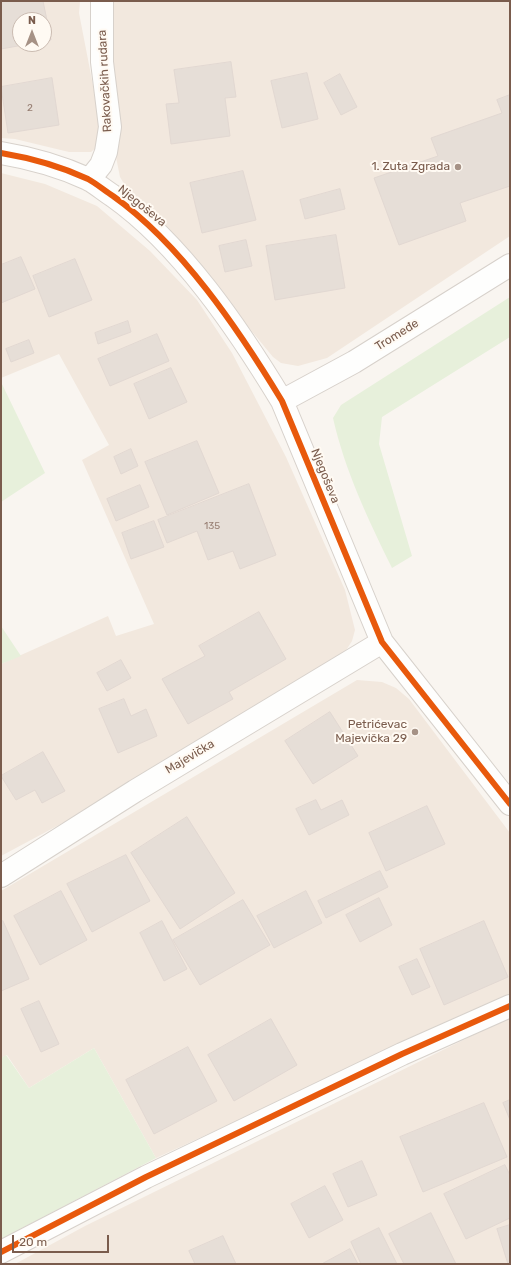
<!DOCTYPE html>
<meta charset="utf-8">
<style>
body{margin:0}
#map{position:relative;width:511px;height:1265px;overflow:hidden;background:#f9f5f0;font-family:Rubik,sans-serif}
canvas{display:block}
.frame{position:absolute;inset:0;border:2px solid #7a5c4d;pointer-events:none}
.north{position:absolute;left:12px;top:12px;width:40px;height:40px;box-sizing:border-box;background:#fffaf3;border:1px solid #cabbb1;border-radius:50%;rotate:0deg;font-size:11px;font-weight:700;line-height:16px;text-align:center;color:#7a5c4d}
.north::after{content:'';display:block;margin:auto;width:14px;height:18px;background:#a69286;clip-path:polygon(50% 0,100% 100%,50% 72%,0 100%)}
.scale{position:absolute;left:12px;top:1235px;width:97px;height:18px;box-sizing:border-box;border:2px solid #7a5c4d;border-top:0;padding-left:5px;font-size:12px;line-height:14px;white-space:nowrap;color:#7a5c4d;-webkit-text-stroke:3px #fffaf3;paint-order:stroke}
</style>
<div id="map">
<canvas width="511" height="1265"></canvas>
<div class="frame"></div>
<div class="north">N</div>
<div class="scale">20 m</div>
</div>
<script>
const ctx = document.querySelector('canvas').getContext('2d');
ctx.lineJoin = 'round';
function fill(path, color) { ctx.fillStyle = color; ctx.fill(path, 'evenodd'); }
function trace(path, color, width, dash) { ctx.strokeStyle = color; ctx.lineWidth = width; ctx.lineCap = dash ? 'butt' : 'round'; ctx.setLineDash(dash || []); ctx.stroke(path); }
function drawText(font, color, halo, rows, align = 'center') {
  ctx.font = font + ' Rubik,sans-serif'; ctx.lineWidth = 4; ctx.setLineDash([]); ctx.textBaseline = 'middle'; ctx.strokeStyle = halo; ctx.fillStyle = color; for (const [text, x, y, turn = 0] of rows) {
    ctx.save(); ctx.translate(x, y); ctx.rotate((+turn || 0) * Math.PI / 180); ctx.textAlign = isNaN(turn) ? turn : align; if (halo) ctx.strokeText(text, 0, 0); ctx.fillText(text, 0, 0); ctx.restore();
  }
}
fill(new Path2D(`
 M1 1H80L79 13 102 132 97 147 91 152H69L15 139 1 138ZM20 20H44V44H20Z
 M110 1H510V236L327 358 298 366 281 363 273 357 156 215 129 192 120 177 116 157Z
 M1 173 45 184 97 206 150 251 197 300 232 353 286 457 345 590 355 630 352 641 343 655 72 818 1 856V664L108 616 116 636 154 624 82 460 109 445 59 354 1 378Z
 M357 680 382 682 396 688 409 699 510 833V995L156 1158 94 1048 29 1088 7 1055 1 1058V891Z
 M510 1017V1264H15L85 1226Z`), '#f2e8de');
fill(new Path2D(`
 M510 297V337L382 417 379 444 412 556 392 568C368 519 345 471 333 418L341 405Z
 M1 382 45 473 1 502Z
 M1 626 21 656 1 664Z
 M94 1048 156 1158 1 1239V1058L6 1055 29 1088Z`), '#e7f0db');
const building = new Path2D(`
 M1 1H43L51 40 44 41V20H20V44H29L1 49Z
 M231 62 236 97 225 98 230 136 171 144 166 104 179 103 174 70Z
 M307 73 318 119 282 128 271 81Z
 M340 74 357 107 341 115 324 83Z
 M52 78 59 125 8 133 1 87Z
 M510 95V186L460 203 466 221 399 245 374 178 438 156 431 138 502 113 497 100Z
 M243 171 256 220 202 233 190 183Z
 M340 189 345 209 305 219 300 200Z
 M336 235 345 288 275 300 266 246Z
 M246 240 252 266 225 272 219 246Z
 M21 257 35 289 1 303V265Z
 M75 259 92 300 49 317 33 276Z
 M128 321 131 332 98 344 95 333Z
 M157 334 169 361 110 386 98 359Z
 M29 340 34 353 11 362 6 349Z
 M171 368 187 402 149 419 134 384Z
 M197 441 219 493 167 515 145 462Z
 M131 449 138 466 121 474 114 457Z
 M249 484 276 555 240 569 233 551 208 560 197 531 167 543 158 520Z
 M140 485 149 507 116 521 107 499Z
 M154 521 164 547 131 559 122 533Z
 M259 612 286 659 229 692 233 699 188 724 162 679 205 656 199 646Z
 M121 660 131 678 107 691 97 673Z
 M124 699 131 716 146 709 157 736 118 753 99 709Z
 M330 712 358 756 313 784 285 741Z
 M43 752 65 791 42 803 35 790 16 800 1 776Z
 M316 800 321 810 342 800 349 815 309 835 296 809Z
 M427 806 445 844 386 871 369 833Z
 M187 817 235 893 180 929 131 853Z
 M126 855 150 901 92 932 67 884Z
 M380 871 388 887 326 918 318 901Z
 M61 891 87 940 40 965 14 916Z
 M306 891 322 923 274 948 257 916Z
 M379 898 392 925 360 942 346 915Z
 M243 900 270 945 200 985 173 940Z
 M3 921 29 979 1 991V922Z
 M162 921 187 969 164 981 140 933Z
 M484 921 508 977 444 1005 420 949Z
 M417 959 430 987 412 995 399 967Z
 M39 1001 59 1044 41 1052 21 1009Z
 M271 1019 297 1065 234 1101 208 1055Z
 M188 1047 217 1101 154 1134 126 1080Z
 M510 1100V1120L503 1103Z
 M484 1103 507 1157 423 1192 400 1137Z
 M362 1161 377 1195 348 1207 333 1174Z
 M505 1165 510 1175V1218L466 1239 444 1194Z
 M325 1186 343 1220 309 1238 291 1204Z
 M431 1213 456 1264H404L389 1234Z
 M510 1225V1264H508L497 1229Z
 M379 1228 397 1264H361L351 1242Z
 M223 1236 236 1264H195L189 1251Z
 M350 1249 358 1264H322Z`);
fill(building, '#e6ded7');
trace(building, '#e2d8d2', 1);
const minor = new Path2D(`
 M1 153C31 158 60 166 88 179 97 184 105 191 113 196 181 244 239 330 282 401L382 642 510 804
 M89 180 101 165 106 152 110 127 102 62V1
 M282 401 354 362 510 265
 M1 876 135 791 382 642
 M1 1252 146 1177 402 1054 510 1006`);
trace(minor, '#d7d1cb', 24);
trace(minor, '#fefefd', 22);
trace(new Path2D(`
 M1 153C31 158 60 166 88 179 97 184 105 191 113 196 181 244 239 330 282 401L382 642 510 804
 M1 1252 146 1177 402 1054 510 1006`), '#e8590c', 6);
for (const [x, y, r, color] of [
 [458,167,4,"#a69286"],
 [415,732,4,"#a69286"]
]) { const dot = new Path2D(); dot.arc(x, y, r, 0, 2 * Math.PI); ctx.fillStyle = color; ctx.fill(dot); trace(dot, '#fffaf3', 1.5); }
drawText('10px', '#977e72', null, [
 ["2",30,108],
 ["135",212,526]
]);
drawText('12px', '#7a5c4d', '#fffaf3', [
 ["Rakovačkih rudara",105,81,-93],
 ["Njegoševa",142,206,39],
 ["Tromeđe",397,335,-32],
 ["Njegoševa",325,476,68],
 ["Majevička",190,757,-31]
]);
drawText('12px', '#7a5c4d', '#fffaf3', [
 ["1. Zuta Zgrada",450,167],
 ["Petrićevac",407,725],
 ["Majevička 29",407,739]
], 'right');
</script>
